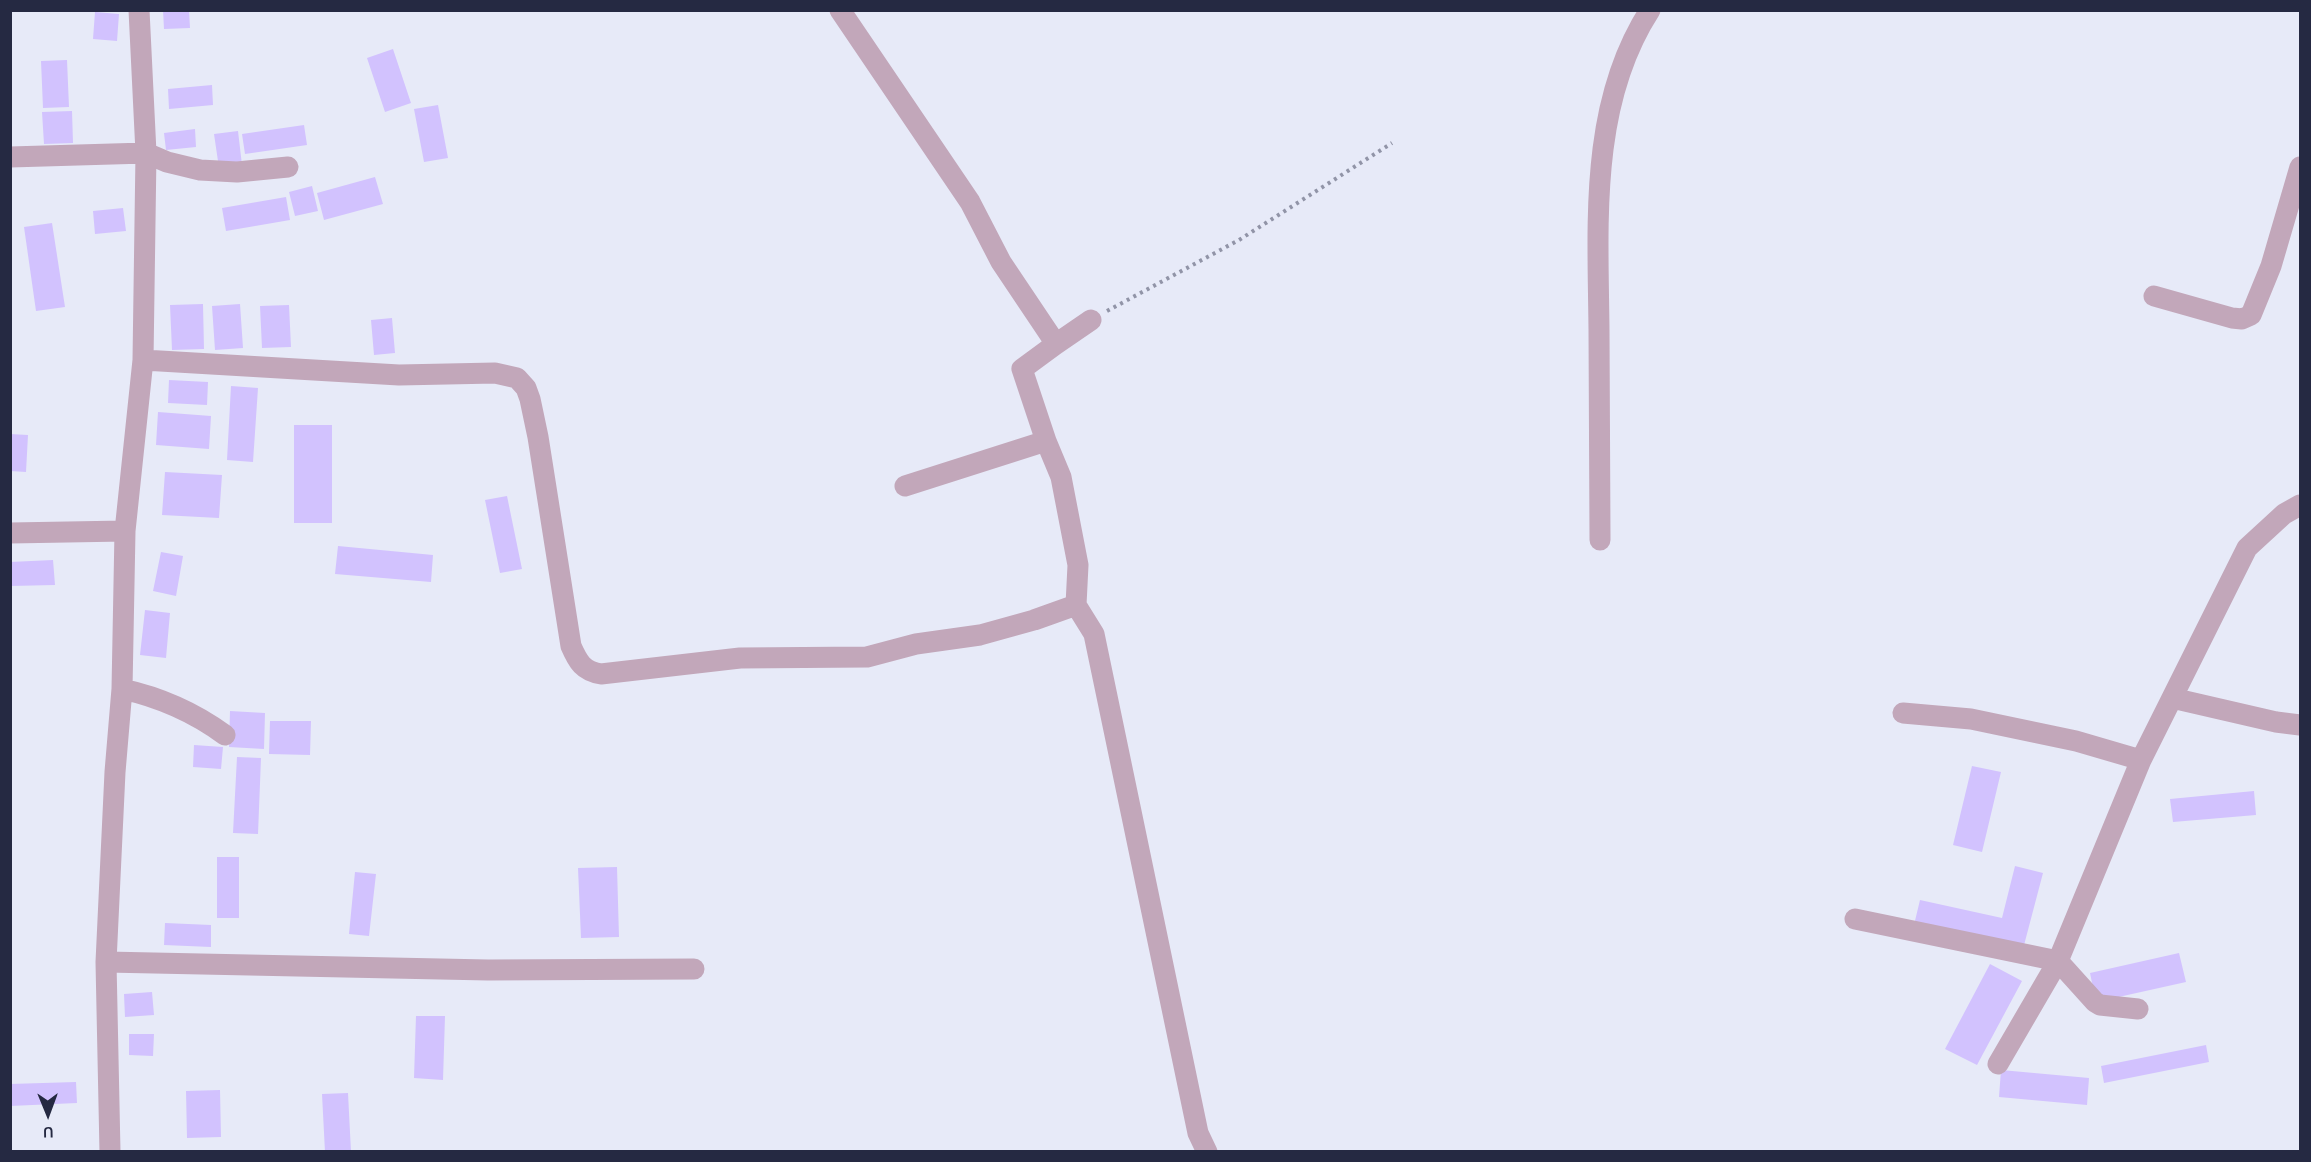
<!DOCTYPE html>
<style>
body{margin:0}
#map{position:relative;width:2311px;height:1162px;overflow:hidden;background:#e7eaf8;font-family:Karla,sans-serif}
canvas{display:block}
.frame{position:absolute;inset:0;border:12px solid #252942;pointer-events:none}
.north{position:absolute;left:18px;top:1084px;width:60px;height:60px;-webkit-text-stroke:4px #e7eaf8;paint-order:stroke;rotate:179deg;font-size:16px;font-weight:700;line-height:24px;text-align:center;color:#252942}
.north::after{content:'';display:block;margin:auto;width:21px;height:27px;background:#252942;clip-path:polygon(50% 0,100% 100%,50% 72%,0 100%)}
</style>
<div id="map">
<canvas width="2311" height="1162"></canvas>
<div class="frame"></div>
<div class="north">U</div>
</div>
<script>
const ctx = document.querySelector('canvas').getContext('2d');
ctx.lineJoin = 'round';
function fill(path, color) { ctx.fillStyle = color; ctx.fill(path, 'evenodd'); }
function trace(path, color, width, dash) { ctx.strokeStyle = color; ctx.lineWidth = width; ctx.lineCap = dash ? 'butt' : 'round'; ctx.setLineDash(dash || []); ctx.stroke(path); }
fill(new Path2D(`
 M163 10H189L190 28 164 29Z
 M95 12 119 14 117 41 93 39Z
 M393 49 411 103 385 112 367 58Z
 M67 60 69 107 43 108 41 61Z
 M212 85 213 105 169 109 168 89Z
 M438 105 448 158 424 162 414 109Z
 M72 111 73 143 44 144 42 112Z
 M304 125 307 145 245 154 242 134Z
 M195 129 196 147 166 150 164 133Z
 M238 131 242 165 219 168 214 134Z
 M375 177 383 204 324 220 317 193Z
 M312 186 318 211 295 216 289 192Z
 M286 197 290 220 226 231 222 208Z
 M123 208 126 231 95 234 93 211Z
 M52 223 65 307 36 311 24 227Z
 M203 304 204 349 172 350 170 305Z
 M240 304 243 348 215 350 212 306Z
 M289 305 291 347 262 348 260 306Z
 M392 318 395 353 374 355 371 320Z
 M169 380 208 382 207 405 168 403Z
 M231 386 258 388 253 462 227 460Z
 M158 412 211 416 209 449 156 445Z
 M294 425H332V523H294Z
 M10 434 28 435 26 472 10 471Z
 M165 472 222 475 219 518 162 515Z
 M507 496 522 569 500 573 485 500Z
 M338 546 433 555 431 582 335 574Z
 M161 552 183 556 176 596 153 591Z
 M53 560 55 585 10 586V562Z
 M145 610 170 613 166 658 140 655Z
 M230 711 265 713 264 749 229 747Z
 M270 721H311L310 755 269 754Z
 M194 745 223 747 221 769 193 767Z
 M237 757 261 758 258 834 233 833Z
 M1972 766 2001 772 1982 852 1953 845Z
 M2254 791 2256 815 2173 822 2170 799Z
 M217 857H239V918H217Z
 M2015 866 2043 873 2023 949 1914 925 1920 900 2002 918Z
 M617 867 619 937 581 938 578 868Z
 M355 872 376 874 369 936 349 934Z
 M165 923 211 925V947L164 945Z
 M2179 953 2186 982 2096 1002 2090 973Z
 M1990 964 2022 981 1977 1065 1945 1049Z
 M152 992 154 1015 125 1017 124 994Z
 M416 1016H445L443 1080 414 1078Z
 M129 1034H154L153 1056 129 1055Z
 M2206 1045 2209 1062 2104 1083 2101 1066Z
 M2001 1070 2089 1078 2087 1105 1999 1097Z
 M76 1082 77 1103 10 1106V1084Z
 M220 1090 221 1137 187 1138 186 1091Z
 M348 1093 351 1152H325L322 1094Z`), '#d2c2fe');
trace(new Path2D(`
 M1107 311 1239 240 1392 143`), '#9194a7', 4, [3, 4.5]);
trace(new Path2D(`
 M840 10 970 202 1001 262 1056 344 1022 369 1046 441 1061 477 1078 565 1076 605 1094 634 1198 1133 1207 1152
 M10 157 146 153 167 162 200 170 237 172 288 167
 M2154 296 2232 318 2242 319 2251 315 2271 266 2300 167
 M1056 344 1091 320
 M143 360 399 375 495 373 517 378 526 388 530 399 538 437 571 646C578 662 583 671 601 674L740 658 867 657 916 644 980 635 1034 620 1076 605
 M905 486 1046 441
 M10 533 125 531
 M1600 540C1600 470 1599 400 1599 330 1598 223 1589 104 1650 10
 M122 689C159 697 195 713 225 735
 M2172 698 2276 722 2300 725
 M1903 713 1971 719 2076 741 2141 760
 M1855 919 2058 961 1998 1064
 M106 962 488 970 694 969
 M2138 1009 2100 1005 2095 1002 2058 961 2141 760 2247 548 2284 514 2300 505
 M110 1152 106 962 115 772 122 689 125 531 143 360 146 153 139 10`), '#c2a7ba', 21);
</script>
